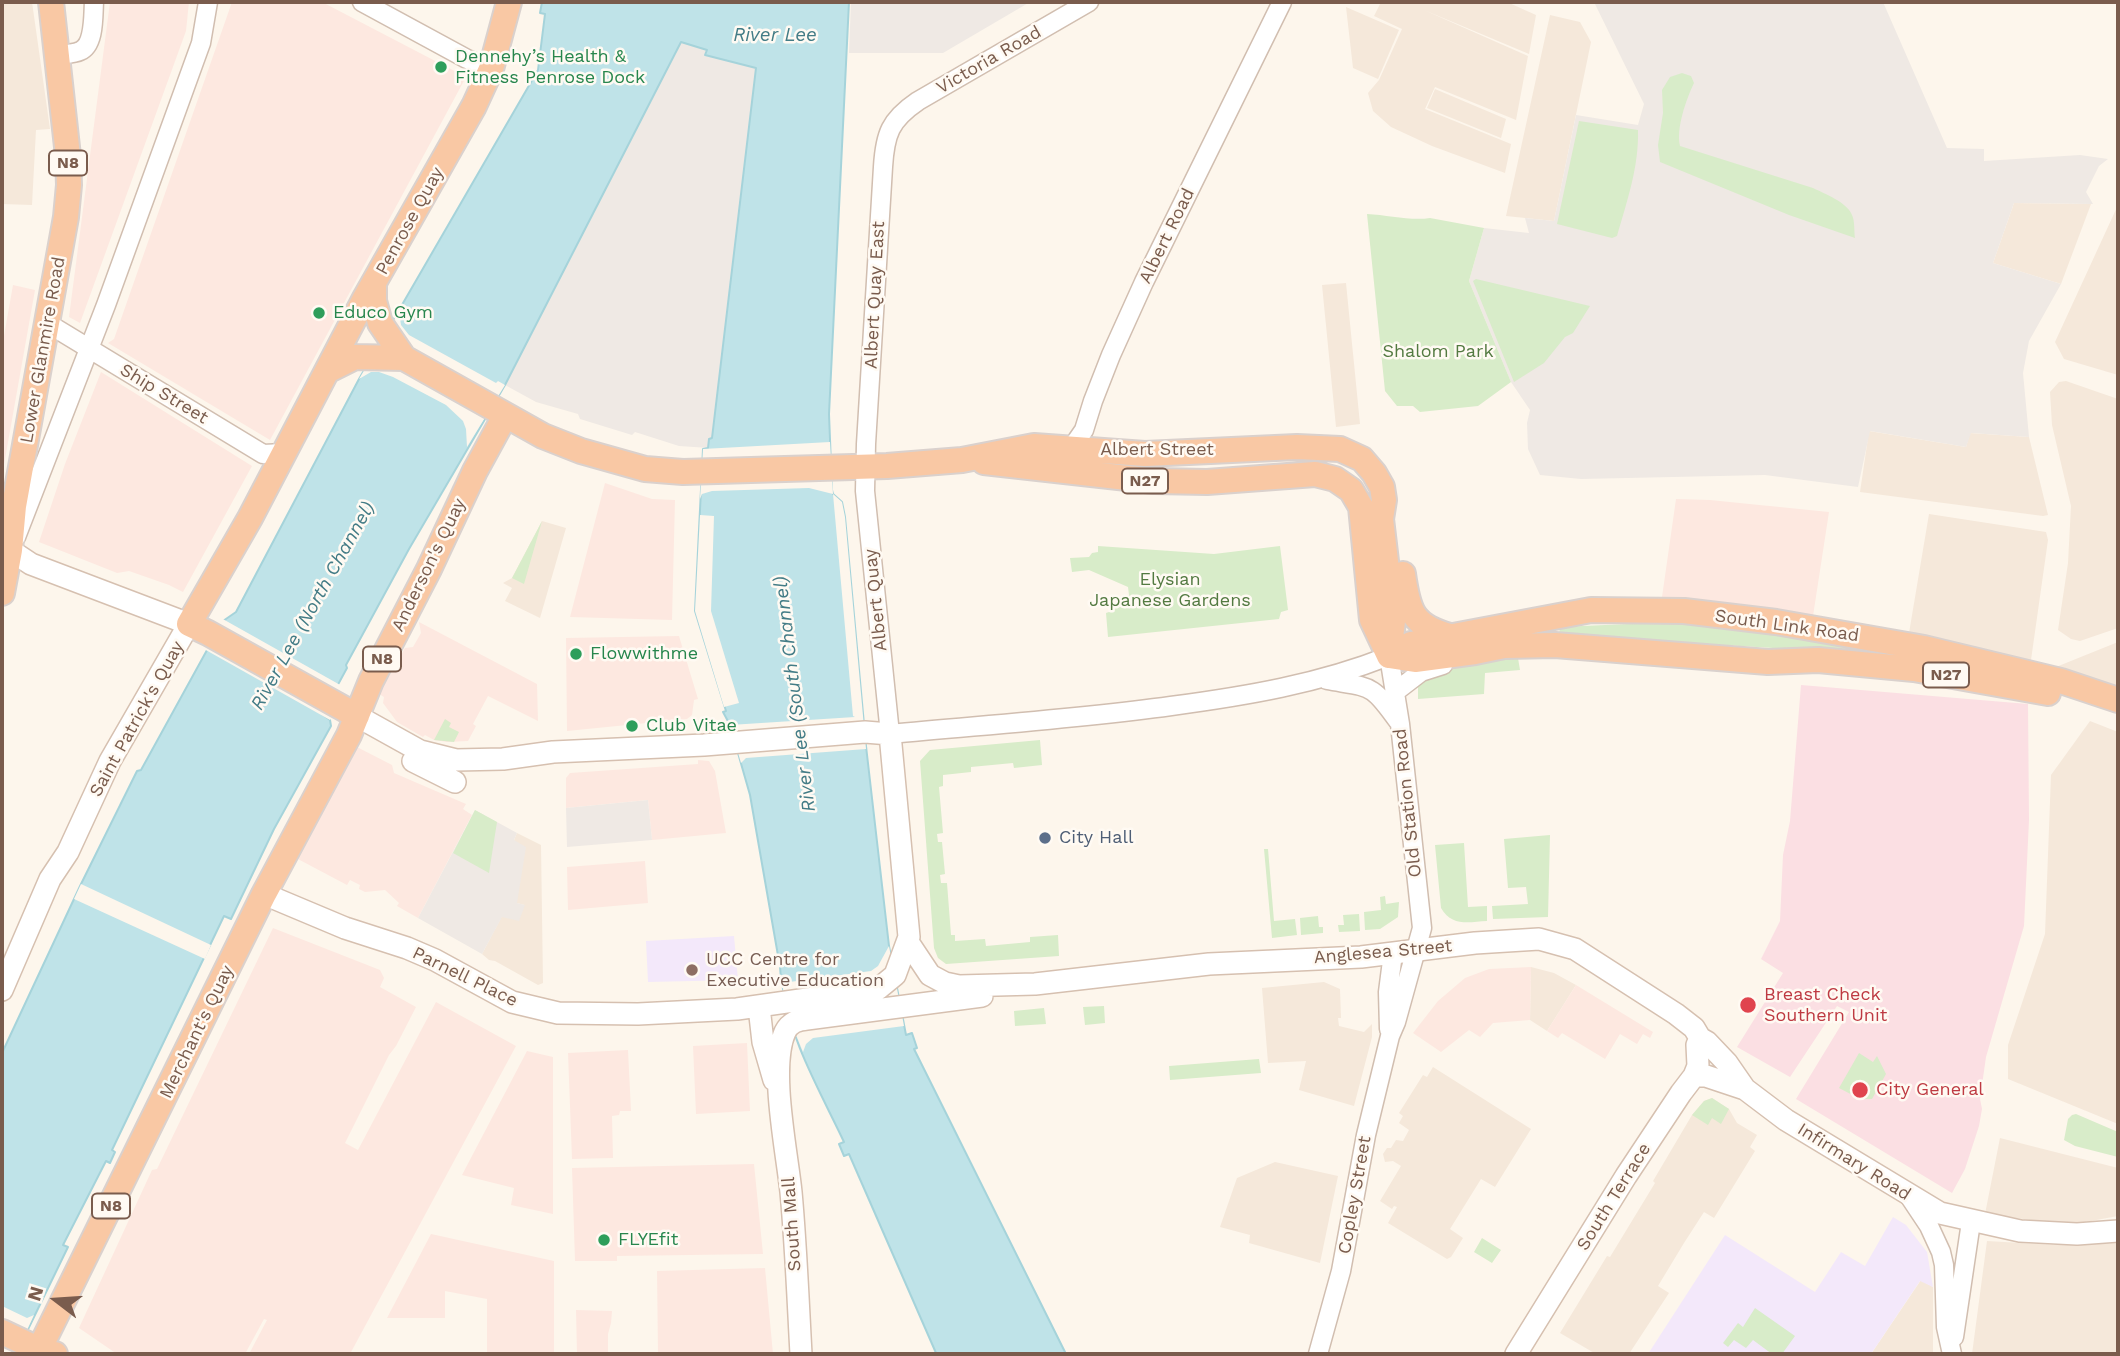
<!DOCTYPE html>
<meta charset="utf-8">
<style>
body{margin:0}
#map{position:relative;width:2120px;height:1356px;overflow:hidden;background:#fdf6ec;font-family:"Work Sans",sans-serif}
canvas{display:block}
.frame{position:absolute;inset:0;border:4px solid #7a5c4d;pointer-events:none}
.north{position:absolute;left:21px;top:1265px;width:70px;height:70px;-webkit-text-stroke:5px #fffaf3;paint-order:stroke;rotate:287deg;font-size:19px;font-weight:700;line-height:28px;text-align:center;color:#7a5c4d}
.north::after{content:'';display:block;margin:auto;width:24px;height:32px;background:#7a5c4d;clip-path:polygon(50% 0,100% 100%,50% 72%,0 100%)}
</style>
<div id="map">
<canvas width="2120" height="1356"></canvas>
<div class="frame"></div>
<div class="north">N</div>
</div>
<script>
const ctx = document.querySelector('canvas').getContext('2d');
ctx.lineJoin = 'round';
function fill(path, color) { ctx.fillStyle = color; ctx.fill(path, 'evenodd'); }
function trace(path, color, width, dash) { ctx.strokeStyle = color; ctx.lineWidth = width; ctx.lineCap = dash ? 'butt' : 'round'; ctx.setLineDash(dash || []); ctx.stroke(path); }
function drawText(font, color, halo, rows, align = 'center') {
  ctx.font = font + ' "Work Sans",sans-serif'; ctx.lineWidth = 5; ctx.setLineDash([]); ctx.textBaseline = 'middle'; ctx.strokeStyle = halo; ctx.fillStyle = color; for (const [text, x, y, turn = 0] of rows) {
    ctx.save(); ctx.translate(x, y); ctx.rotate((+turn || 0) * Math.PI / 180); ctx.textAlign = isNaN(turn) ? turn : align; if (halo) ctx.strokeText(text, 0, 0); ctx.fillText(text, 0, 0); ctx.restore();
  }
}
fill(new Path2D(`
 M2 2H32L50 129 36 130 32 205 2 204Z
 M1381 2H1507L1536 15 1529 54 1424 10 1528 56 1516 120 1435 87 1425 109 1511 144 1505 173 1432 146 1391 127 1373 111 1368 93 1379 80 1402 29 1374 16Z
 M1346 7 1399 30 1378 79 1353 68Z
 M1550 15 1580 22 1591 42 1554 221 1506 216Z
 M1435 89 1506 119 1501 138 1427 108Z
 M2014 203 2091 204 2061 284 1993 263Z
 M2118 205V375L2064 359 2055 342Z
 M1346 283 1360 424 1336 427 1322 285Z
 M2066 381 2118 399V628L2080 641 2071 639 2058 630 2068 563 2071 506 2052 425 2050 392 2059 382Z
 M1869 431 1966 447 1970 433 2029 437 2048 515 2043 516 1860 492Z
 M1929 514 2046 532 2048 540 2031 660 1909 633Z
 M542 521 566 528 540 618 505 601 512 588 503 583 512 578Z
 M2118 642V689L2056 667Z
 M2090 721 2118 732V1124L2008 1079V1045L2045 934 2051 775Z
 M517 833 541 845 543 983 538 985 495 961 489 960 482 954 502 916 524 905 517 903 514 840Z
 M1531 967 1554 973 1576 985 1547 1031 1530 1020Z
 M1324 982 1340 989 1341 1018H1338L1339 1026 1364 1032 1372 1024V1037L1354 1106 1299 1090 1306 1061 1268 1063 1262 988Z
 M1433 1067 1531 1129 1495 1187 1481 1179 1450 1229 1463 1238 1451 1257 1447 1259 1388 1223 1397 1207 1394 1206 1392 1209 1380 1201 1401 1166 1393 1161 1385 1162 1383 1154 1387 1148H1391L1396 1140 1403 1141 1409 1130 1399 1123 1403 1116 1399 1113 1423 1075 1427 1077Z
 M1712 1098 1729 1109 1737 1123 1757 1135 1750 1147 1755 1151 1714 1218 1704 1212 1684 1243 1658 1286 1669 1293 1629 1354H1596L1560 1333 1607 1256 1610 1257 1655 1183 1653 1181 1692 1115 1704 1101Z
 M2000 1138 2118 1168V1216L2069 1225 1985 1214Z
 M1275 1162 1338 1176 1320 1263 1249 1243 1250 1235 1220 1227 1237 1178Z
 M1987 1241 2056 1245 2118 1243V1354H1972Z
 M1921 1280 1933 1287V1354H1871Z`), '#f5e8da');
fill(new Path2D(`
 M110 2H189L186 31 80 323 69 317Z
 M232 2H322L466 77 270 440 108 343 114 339Z
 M13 285 35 290 2 476V347Z
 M101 372 252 466 183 592 169 585 129 571 117 573 39 542 65 464Z
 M605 483 652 499 675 500 672 620 570 617Z
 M1676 499 1710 500 1829 512 1811 629 1660 611Z
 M419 622 537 684 538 721 488 696 473 724 476 726 468 741 447 742 434 740 425 735 423 737 397 722 383 703 384 697 379 694 405 648 413 647 421 633Z
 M679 636 698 699 694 700 692 715 687 719 567 731 566 638Z
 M355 746 392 765 394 773 466 804 463 809 472 815 418 918 397 906 399 903 385 890 365 892 359 889 360 885 350 880 347 885 296 858Z
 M698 760 709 761 715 771 726 833 652 840 648 800 566 808V778L570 773 698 764Z
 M645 861 648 903 568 910 567 867Z
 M273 928 380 970 384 978 380 987 416 1007 396 1046 389 1055 345 1143 358 1150 436 1002 516 1046 350 1354H249L267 1320 264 1319 245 1354H117L79 1328 152 1170 157 1169Z
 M1531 967 1530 1020 1493 1023 1480 1037 1469 1030 1441 1052 1413 1033 1438 1001 1465 978 1489 969Z
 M1576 985 1653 1032 1650 1038 1643 1034 1637 1044 1620 1034 1605 1059 1562 1033 1558 1038 1547 1031Z
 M747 1043 750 1111 696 1114 693 1046Z
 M628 1050 631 1111H620L619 1115 612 1116 613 1158 572 1159 568 1053Z
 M527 1051 553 1057V1214L511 1205 514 1188 462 1175Z
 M754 1164 763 1254 617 1256V1261H575L572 1168Z
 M431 1234 554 1261V1354H487V1299L445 1291V1318H387Z
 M765 1268 773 1354H658L657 1271Z
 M576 1310 612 1311 611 1323 608 1334V1354H577Z`), '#fde8e0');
fill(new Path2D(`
 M851 2H1030L943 53H849Z
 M1594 2H1883L1947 148 1984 149V161L2080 155 2108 159 2099 166 2086 192 2093 204 2014 203 1993 263 2061 284 2029 341 2023 373 2029 437 1971 433 1966 447 1870 431 1858 487 1765 475 1581 479 1540 475 1528 449 1527 423 1530 410 1511 382 1469 281 1484 228 1529 233 1525 218 1554 221 1576 115 1638 125 1644 104Z
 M681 42 707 50 706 55 757 68 712 439 709 448 679 446 635 432 632 435 580 419 578 414 536 402 505 385Z
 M648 800 652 840 567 847 566 808Z
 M475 810 517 833 514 840 526 847 517 903 525 905 519 921 502 917 482 954 418 918Z`), '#efe9e4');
fill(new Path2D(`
 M734 936 738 980 648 982 646 941Z
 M1893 1217 1906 1225 1927 1252 1933 1287 1920 1281 1871 1354H1648L1725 1235 1815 1292 1841 1252 1865 1266Z`), '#f3e8fa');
fill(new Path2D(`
 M1801 685 2028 704 2029 820 2024 926 1986 1057 1980 1099 1982 1109 1979 1126 1965 1169 1952 1193 1796 1099 1849 1012 1837 1006 1790 1077 1737 1047 1783 973 1761 959 1780 921 1783 855 1790 821Z`), '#fbdfe3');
fill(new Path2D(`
 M1682 73 1691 76 1694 83C1686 100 1676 128 1680 146L1813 188C1825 194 1847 202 1852 215 1855 221 1854 232 1855 238L1789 215 1660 162 1658 145 1663 113 1662 90 1670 77Z
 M1579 121 1638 130C1639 167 1627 201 1617 236L1612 238 1557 224Z
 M1367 214C1388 215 1411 221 1430 218L1484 228 1469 281 1511 382 1478 406 1420 412 1413 406H1397L1385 391Z
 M1476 279 1590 306 1573 333 1565 337 1544 363 1514 382 1473 281Z
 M542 521 524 584 512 578Z
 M1098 546 1214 554 1280 546 1288 610 1281 612 1279 619 1108 637 1106 613 1109 612V609L1121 603 1129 595 1128 587 1089 570 1072 572 1070 558 1089 557 1092 553 1098 552Z
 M1650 623 1716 625 1802 637 1919 660 1839 652 1559 635 1560 627Z
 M1518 658 1520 670 1485 673 1484 694 1418 699V685C1435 662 1491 661 1518 658Z
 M445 719 451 723 449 727 459 732 454 742 434 740Z
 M1040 740 1042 765 1014 768 1013 763 971 767V772L943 775V786L939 787 943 833 937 834 938 842H942L945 874 940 875 941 883H947L951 935H955V941L985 939 986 946 1030 942V937L1058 935 1059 956 946 964 938 958 934 948 920 761 930 750Z
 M475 810 497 822 489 873 453 853Z
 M1550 835 1548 917 1493 919 1492 906 1528 904 1526 887 1508 888 1504 839Z
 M1464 843 1468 907 1487 906V921C1469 922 1452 927 1441 908L1435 845Z
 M1264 849H1268L1274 921 1295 919 1297 935 1272 938Z
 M1385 896 1386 904 1399 902 1398 917 1380 929 1365 930 1364 912 1381 910 1380 897Z
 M1359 914 1360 931 1339 932 1338 925H1344L1343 915Z
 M1318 916 1319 927H1323V933L1301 935 1300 918Z
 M1104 1006 1105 1023 1085 1025 1083 1007Z
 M1044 1008 1046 1024 1015 1026 1014 1011Z
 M1859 1053 1873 1062 1877 1056 1886 1074 1872 1099H1860L1839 1088Z
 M1259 1059 1261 1073 1170 1080 1169 1066Z
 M1712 1098 1729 1109 1721 1124 1712 1118 1708 1125 1692 1115 1704 1101Z
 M2076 1114 2118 1132V1157L2075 1146 2064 1140 2068 1119 2072 1115Z
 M1482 1238 1501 1250 1492 1263 1474 1252Z
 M1755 1308 1795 1336 1782 1354H1772L1753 1340 1746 1348 1734 1340 1728 1347 1723 1343 1738 1323 1743 1327Z`), '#d8ecc9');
const water = new Path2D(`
 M542 2H849L829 414 832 490 833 494 842 502 845 517 866 746 889 946 906 1035 912 1033 917 1048 914 1049 1066 1354 936 1353 849 1154 844 1156 839 1144 844 1142C820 1091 789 1039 782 983L778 980 781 979 780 967 750 795 730 725 723 712 726 711 695 611 703 449 708 448 709 439 712 438 756 68 705 55 707 50 681 42 505 385 409 549 346 665 347 668 322 714 330 720 331 726 274 829 231 919 224 916 112 1150 115 1152 110 1163 106 1161 63 1245 68 1247 16 1354H2V1053L81 884 137 771 141 770 223 621 236 612 359 379 538 70 545 14 540 13Z`);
fill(water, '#bfe3e8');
trace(water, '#a5d3da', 2);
fill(new Path2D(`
 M399 312 401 325 409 335 496 383 498 381 505 385 467 447 466 429 463 421 446 405 393 377 379 372H371L359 379Z
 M830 442 833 494 842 502 845 517 866 749 746 758 741 763 730 725 855 717 853 716 833 494 809 488 712 491 702 494 700 499 703 449Z
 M700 515 714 516 711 611 739 703 724 707 695 611Z
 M221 618 342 686 326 713 332 717 330 720 204 649Z
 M81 884 211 945 205 959 74 899Z
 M889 946 904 1026 813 1038 806 1044 803 1052 787 1013 782 983 871 971 878 966Z
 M2 1306 27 1318 34 1315 16 1354 2 1353Z`), '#fdf6ec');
const tertiary = new Path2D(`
 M362 2 467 59 491 69
 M1089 2 918 101C890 120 885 134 883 167L866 444 865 491 890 734C984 725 1077 719 1171 706 1246 696 1318 684 1389 656L1400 724 1422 928 1396 1022 1390 1036 1366 1135 1341 1271 1318 1354
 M57 55C64 54 74 54 80 51 95 45 93 15 94 2
 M47 323 263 454 284 453
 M1066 456 1084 430 1093 401 1111 355 1144 282 1282 2
 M16 537 106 305 180 101 201 43 208 2
 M1327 680C1372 688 1371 683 1398 721
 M1395 692 1421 672 1443 665
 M1389 1029 1388 992 1393 953
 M1909 1196 1929 1226 1941 1252 1944 1265 1946 1327 1952 1354
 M1954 1337 1971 1222`);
const secondary = new Path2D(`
 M2 541 10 550 31 564 189 624 110 761 68 852 50 879 2 990
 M413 761 455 782
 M264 894 345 928 407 948 435 960 512 1002 558 1013 638 1014 737 1009 878 989 895 975 909 937 890 734 865 732 704 745 553 752 503 759 456 760 420 751 357 716
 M908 942 930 975 945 983 959 986 1035 984 1209 964 1361 957 1475 943 1539 939 1575 949 1676 1014 1694 1028 1700 1038 1707 1042 1727 1063 1745 1089
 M759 1007 763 1042 774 1080
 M1694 1076H1706L1745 1089 1786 1120 1940 1213 2020 1231 2077 1234 2118 1231
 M801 1354C798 1300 796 1246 791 1192 787 1152 769 1068 785 1032 790 1022 798 1020 807 1019L982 996
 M1516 1354 1626 1176 1681 1093 1694 1076 1698 1066 1697 1045 1700 1038`);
const trunk = new Path2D(`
 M374 284V301L380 323 404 358 543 436 581 451 645 469 683 472 887 466 962 460 1034 446 1145 454 1297 447 1340 449 1362 459 1374 473 1382 487 1384 500 1381 519 1393 621 1389 656
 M327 371 355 357 404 358
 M984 462 1154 481 1207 482 1315 474 1335 479 1351 490 1361 507 1372 620 1389 656
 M1403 574C1408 610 1412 626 1450 636
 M2 593 10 550 14 506 66 217 69 185 68 156 51 2
 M1389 656 1411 644 1591 610 1684 611 1776 622 1924 648 2061 681 2118 700
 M1389 656 1415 660 1475 652 1504 646 1555 645 1768 662 1818 660 1914 669 2048 693
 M357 716 208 633 189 624 250 518 364 300 474 106 491 69 509 2
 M2 1332 40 1350 55 1354
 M37 1354 264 894 349 735 371 681 429 569 475 471 505 416`);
trace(tertiary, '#d1beb0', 21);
trace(secondary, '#d6c0b0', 24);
trace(trunk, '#dad1cd', 28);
trace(tertiary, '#fff', 18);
trace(secondary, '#fff', 21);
trace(trunk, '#f9c8a4', 24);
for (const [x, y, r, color] of [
 [441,67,7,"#2e9e5b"],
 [319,313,7,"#2e9e5b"],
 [576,654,7,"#2e9e5b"],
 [632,726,7,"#2e9e5b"],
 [1045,838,7,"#5c6f8a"],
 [692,970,7,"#8d6e63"],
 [1748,1005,9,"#e0444e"],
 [1860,1090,9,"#e0444e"],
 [604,1240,7,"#2e9e5b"]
]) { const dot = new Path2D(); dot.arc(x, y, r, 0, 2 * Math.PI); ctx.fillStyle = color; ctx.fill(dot); trace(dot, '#fffaf3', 2.5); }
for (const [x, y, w] of [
 [68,163,38],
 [1145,481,46],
 [382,659,38],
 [1946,675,46],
 [111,1206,38]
]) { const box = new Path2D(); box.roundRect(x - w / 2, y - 12.5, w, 25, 5); ctx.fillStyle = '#fffaf3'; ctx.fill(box); trace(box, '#7a5c4d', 2); }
drawText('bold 16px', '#7a5c4d', null, [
 ["N8",68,163],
 ["N27",1145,481],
 ["N8",382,659],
 ["N27",1946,675],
 ["N8",111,1206]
]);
drawText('18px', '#27864d', '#fffaf3', [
 ["Dennehy’s Health &",455,57],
 ["Fitness Penrose Dock",455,78],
 ["Educo Gym",333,313],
 ["Flowwithme",590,654],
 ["Club Vitae",646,726],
 ["FLYEfit",618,1240]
], 'left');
drawText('18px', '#7a5c4d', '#fffaf3', [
 ["Victoria Road",989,60,-30],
 ["Penrose Quay",410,221,-61],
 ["Albert Road",1167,236,-64],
 ["Albert Quay East",875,295,-87],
 ["Lower Glanmire Road",43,350,-80],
 ["Ship Street",164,394,31],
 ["Albert Street",1157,450],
 ["Anderson's Quay",429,565,-64],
 ["Albert Quay",876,600,-96],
 ["South Link Road",1787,626,8],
 ["Saint Patrick's Quay",137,719,-61],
 ["Old Station Road",1408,803,-96],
 ["Anglesea Street",1383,952,-5],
 ["Parnell Place",465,977,26],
 ["Merchant's Quay",197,1032,-64],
 ["Infirmary Road",1854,1162,32],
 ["Copley Street",1355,1195,-80],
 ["South Terrace",1614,1197,-58],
 ["South Mall",792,1224,-94]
]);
drawText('18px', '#537a41', '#fffaf3', [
 ["Shalom Park",1438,352],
 ["Elysian",1170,580],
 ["Japanese Gardens",1170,601]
]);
drawText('18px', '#4e5e75', '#fffaf3', [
 ["City Hall",1059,838]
], 'left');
drawText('18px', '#785e54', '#fffaf3', [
 ["UCC Centre for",706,960],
 ["Executive Education",706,981]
], 'left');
drawText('18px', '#be3a42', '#fffaf3', [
 ["Breast Check",1764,995],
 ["Southern Unit",1764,1016],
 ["City General",1876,1090]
], 'left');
drawText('italic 19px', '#437c86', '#fffaf3', [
 ["River Lee",775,35],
 ["River Lee (North Channel)",313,606,-61],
 ["River Lee (South Channel)",795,694,-97]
]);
</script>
